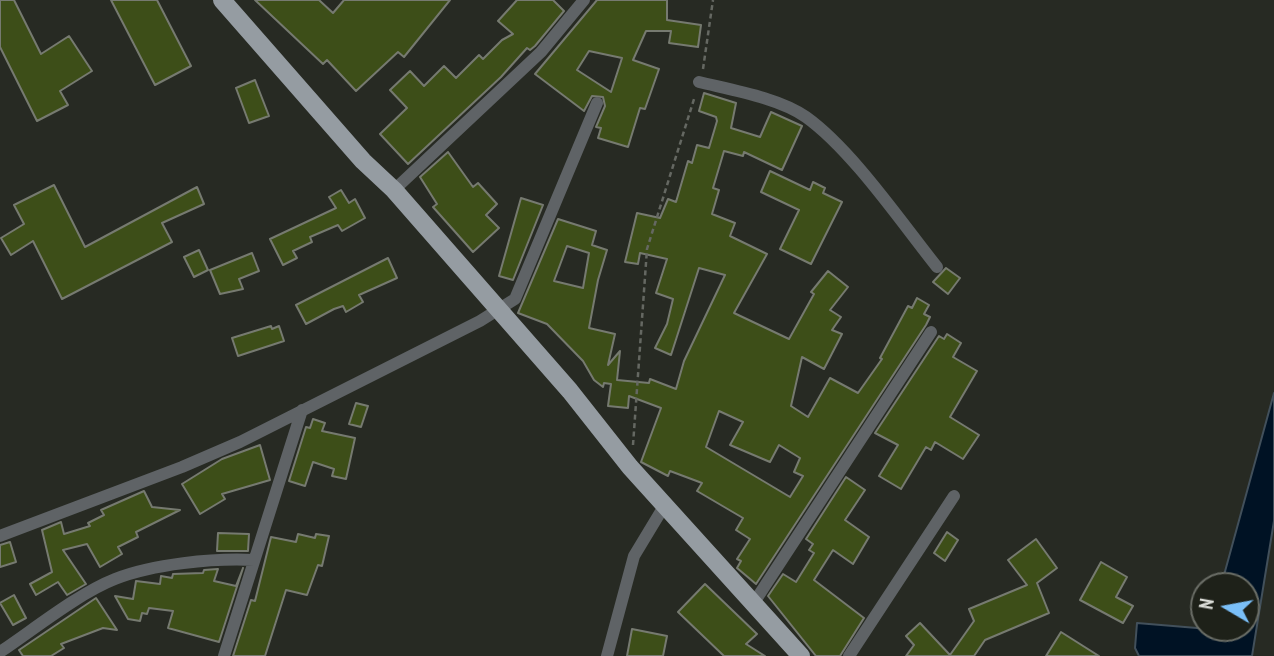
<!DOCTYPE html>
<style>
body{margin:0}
#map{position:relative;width:1274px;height:656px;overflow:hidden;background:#272a23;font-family:"PT Sans Narrow",sans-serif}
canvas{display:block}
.north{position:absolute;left:1190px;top:572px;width:70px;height:70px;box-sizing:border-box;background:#1e2119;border:2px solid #6a6d66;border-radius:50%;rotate:280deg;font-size:19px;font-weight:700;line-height:28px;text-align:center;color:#dddfda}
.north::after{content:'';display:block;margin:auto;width:24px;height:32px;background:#7abff8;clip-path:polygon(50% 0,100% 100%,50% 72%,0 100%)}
</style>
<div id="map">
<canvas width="1274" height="656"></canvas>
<div class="north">N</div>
</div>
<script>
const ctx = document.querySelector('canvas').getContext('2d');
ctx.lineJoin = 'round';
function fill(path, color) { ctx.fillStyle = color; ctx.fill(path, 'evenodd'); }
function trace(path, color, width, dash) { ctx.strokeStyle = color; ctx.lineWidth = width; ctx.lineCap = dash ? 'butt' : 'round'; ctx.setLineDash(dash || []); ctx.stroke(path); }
const water = new Path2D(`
 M1274 393V521L1252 656H1139L1135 648 1137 623 1209 629 1246 628V586H1221Z`);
fill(water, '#001224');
trace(water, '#42505b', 2);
const building = new Path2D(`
 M0 0H14L41 54 69 36 92 71 60 91 68 105 37 121 0 47Z
 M111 0H157L191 66 155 85Z
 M255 0H319L333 13 344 0H450L404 57 398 52 356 91 327 60 323 64Z
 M517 0H553L564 11 535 46 530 50 527 48 501 77 408 164 380 134 407 108 390 90 410 71 424 86 444 66 456 78 479 55 483 59 502 40 513 34 498 21Z
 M597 0H667V20L701 25 698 47 669 43 671 31H646L633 60 659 69 645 109 640 108 628 147 598 138 601 128 596 127 605 106 603 97 592 96 584 111 535 74ZM589 51 622 58 611 92 577 70Z
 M255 80 269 116 249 123 236 88Z
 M704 93 736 103 731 128 760 137 771 112 802 126 782 170 744 152 743 156 724 151 713 188 719 190 712 214 735 223 730 236 767 254 734 313 789 339 814 294 811 292 828 271 848 287 830 310 841 317 832 330 842 334 824 369 802 357 791 406 808 417 830 378 858 393 882 359 880 358 908 306 912 308 917 298 929 305 924 314 930 317 926 325 756 584 737 568 741 561 737 559 750 539 736 530 743 518 697 491 702 483 670 471 668 476 641 462 661 408 629 396 628 408 608 406 611 384 604 383 603 387 594 380 583 361 547 324 518 313 558 219 596 231 592 245 607 250 598 280 589 328 615 334 608 365 620 351 617 380 649 383 650 379 676 389 684 361 725 275 699 268 671 355 655 348 667 324 673 299 656 293 667 259 640 253 638 264 625 262 637 213 660 218 668 199 676 202 688 161 692 163 697 145 709 148 717 121 716 117 699 111ZM567 246 589 253 583 288 554 281ZM719 411 743 422 730 445 770 462 779 445 800 458 794 472 803 476 790 497 706 447Z
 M448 152 473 187 478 183 497 204 486 215 499 228 473 252 433 207 437 204 420 177Z
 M770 171 810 190 813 182 825 188 823 193 842 202 811 264 780 249 799 210 761 192Z
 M54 185 85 247 197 187 204 204 162 223 172 242 62 299 33 241 11 255 1 238 24 224 14 205Z
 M341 190 349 203 355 199 365 218 342 231 338 225 310 237 312 242 293 251 297 258 283 265 270 239 336 208 329 197Z
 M521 198 543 205 513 280 499 276Z
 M199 250 208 270 194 277 184 257Z
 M252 253 259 271 239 279 243 289 220 294 210 270Z
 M388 258 397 278 359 295 363 302 346 312 343 306 334 309 306 324 296 305Z
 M946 268 960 278 948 294 933 282Z
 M271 326 272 329 279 326 284 341 238 356 232 338Z
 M947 334 961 343 953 357 977 371 950 417 979 435 963 459 935 442 931 450 926 447 901 489 879 476 898 445 875 433 939 336 944 339Z
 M356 403 368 406 361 427 349 424Z
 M313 419 325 423 322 431 355 438 346 479 332 476 334 469 313 462 305 486 289 481 306 427 310 428Z
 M260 445 270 480 222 494 225 499 200 514 182 484 222 459Z
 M846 477 865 490 845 520 869 537 853 564 833 550 814 580 864 618 840 656H816L768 596 783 574 796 582 814 553 809 550 813 544 806 539Z
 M144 491 152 507 180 510 136 532 138 537 118 547 122 554 100 567 87 544 63 550 86 584 67 595 58 582 36 595 30 584 52 572 42 530 61 522 64 534 90 526 88 523 104 515 101 510Z
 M947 532 958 540 945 561 934 553Z
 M218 533 249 534 248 551H217Z
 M298 534 315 538 316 534 329 536 322 566 318 565 307 595 286 590 265 656H233L251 600 255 601 271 537 296 542Z
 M1036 539 1057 568 1037 583 1049 613 985 640 974 656H906L914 645 906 636 920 623 950 655 974 621 969 609 1027 585 1008 560Z
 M10 542 16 562 0 567V545Z
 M1101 562 1127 577 1116 597 1133 606 1123 623 1080 600Z
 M243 568 219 642 168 628 173 611 149 608 147 614 142 613 140 621 128 619 115 596 133 599 136 581 160 584 161 576 172 578 173 574 203 573 204 570 218 569 214 581 236 586Z
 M705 584 757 634 746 644 765 656H724L678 612Z
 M14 595 26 618 13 625 0 603Z
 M96 598 117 630 103 628 61 644 64 648 51 656H23L19 650Z
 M632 629 667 636 663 656H627Z
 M1061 632 1099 656H1046Z`);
fill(building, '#3d4e18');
trace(building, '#767a70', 2);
trace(new Path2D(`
 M703 69 713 0
 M633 445 647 249 695 96`), '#656862', 2.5, [5, 3.5]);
trace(new Path2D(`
 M699 82C732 90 779 98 806 117 852 150 901 222 937 267
 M394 190 541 52 584 0
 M0 536 182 467 240 442 480 321 515 299 597 103
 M755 601 931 332
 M0 652C33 630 79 593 115 579 153 564 213 558 254 560
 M224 656 302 410
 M607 656 634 556 666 503
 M849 656 954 496`), '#5f6366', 12);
trace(new Path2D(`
 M222 0 363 161 394 190 570 391 630 467 801 656`), '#959ca2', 18);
</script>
